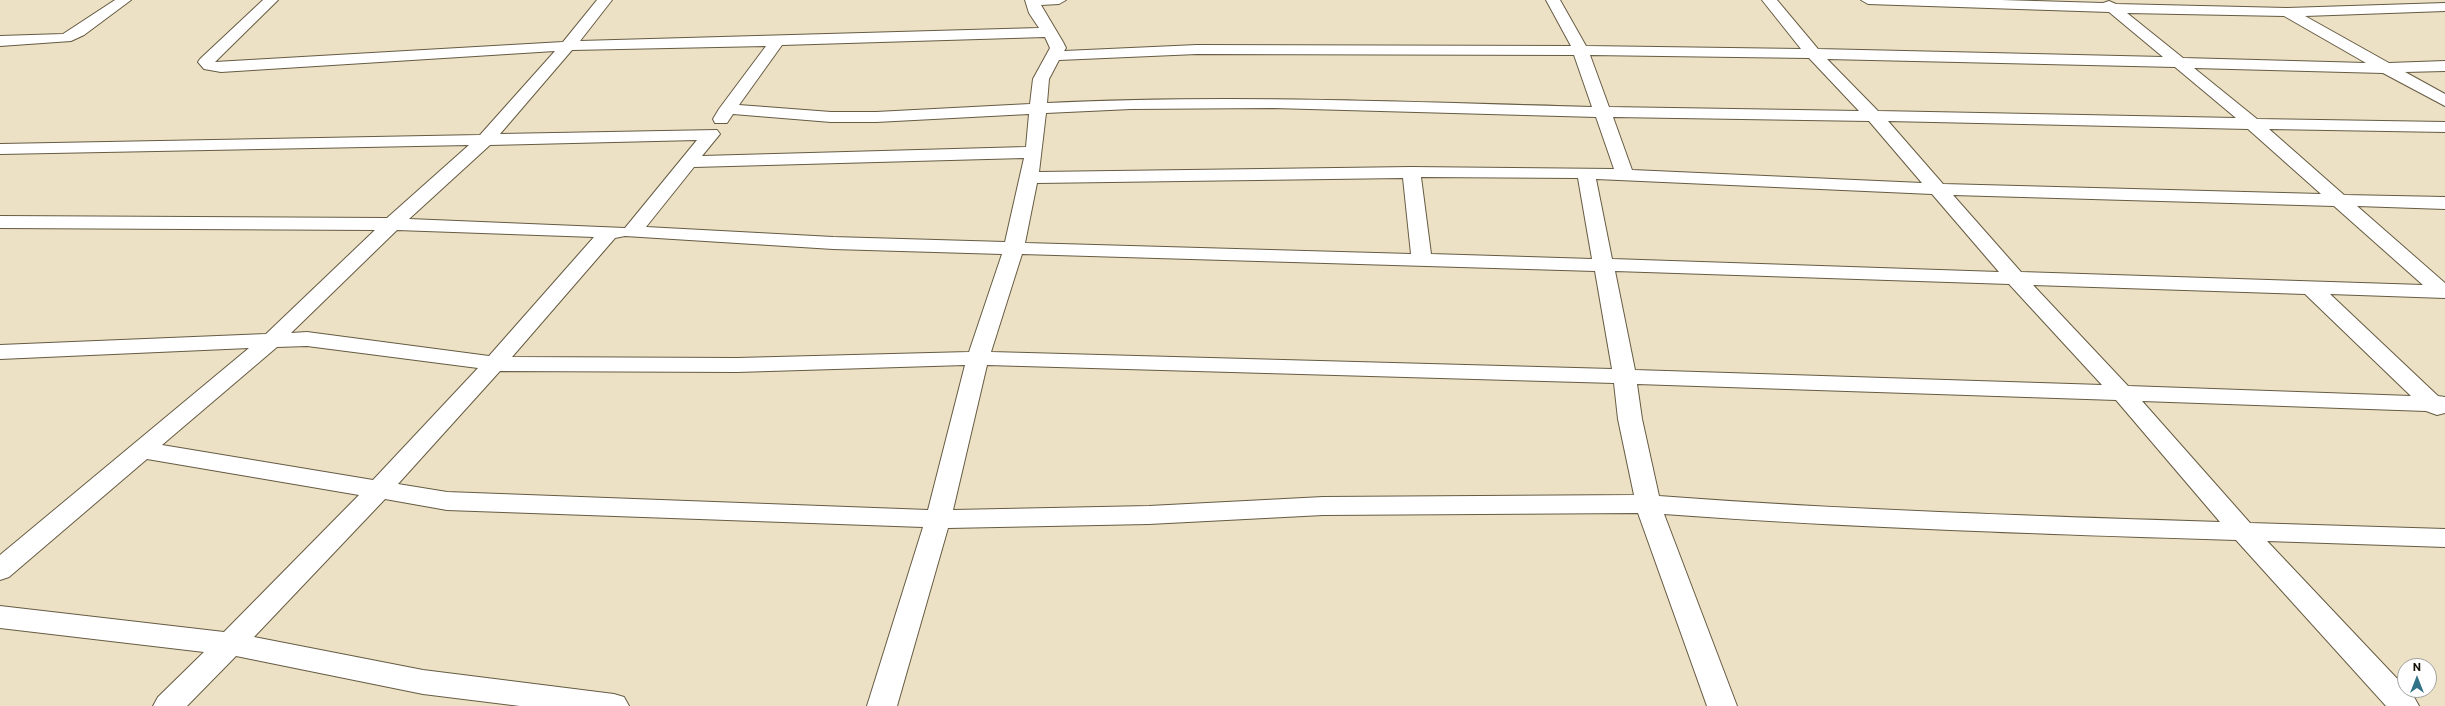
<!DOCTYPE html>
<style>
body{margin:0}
#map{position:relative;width:2445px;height:706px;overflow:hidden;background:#ede1c5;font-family:Commissioner,sans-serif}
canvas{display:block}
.north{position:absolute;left:2397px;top:658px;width:40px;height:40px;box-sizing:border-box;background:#fff;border:1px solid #a1a09c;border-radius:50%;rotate:0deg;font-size:11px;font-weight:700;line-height:16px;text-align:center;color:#151107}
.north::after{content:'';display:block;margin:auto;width:14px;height:18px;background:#327286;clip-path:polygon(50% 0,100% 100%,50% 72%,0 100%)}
</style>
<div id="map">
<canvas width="2445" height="706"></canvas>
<div class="north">N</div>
</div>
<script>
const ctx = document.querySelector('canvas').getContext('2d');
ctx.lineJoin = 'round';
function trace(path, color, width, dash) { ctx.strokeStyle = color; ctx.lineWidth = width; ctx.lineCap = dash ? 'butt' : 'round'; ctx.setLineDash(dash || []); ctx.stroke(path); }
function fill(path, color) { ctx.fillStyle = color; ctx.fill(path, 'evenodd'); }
const street = new Path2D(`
 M115 0H131L84 35 71 41 0 46V36L63 34Z
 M263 0H278L215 62 563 42 597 0H612L580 41 1039 28 1029 13 1025 0H1066L1059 4 1041 5 1063 42 1066 48 1064 51 1197 45 1571 46 1546 0H1560L1586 46 1801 49 1762 0H1777L1818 49 2163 57 2109 12 1868 4 1861 0H2001L2103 3 2109 1 2116 4 2287 8 2445 3V11L2305 16 2389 63 2445 61V71L2405 72 2445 94V106L2383 73 2194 68 2257 119 2445 122V132L2269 129 2344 195 2445 197V209L2357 206 2445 283V298L2330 294 2438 396 2445 397V413L2437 415 2426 411 2142 401 2250 523 2445 529V547L2267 541 2405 687V690L2414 697 2419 706H2386L2236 540C2045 534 1855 528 1664 514L1737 706H1707L1638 513 1323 515 1149 524 948 528 897 706H867L923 527 447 510 385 499 254 637 423 670 614 694 624 697 629 706H520L423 694 236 656 187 706H153L158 697 204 652 0 628V606L224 632 359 495 147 459 9 577 0 580V555L249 348 0 359V345L266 334 375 230 0 228V216L387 218 469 145 0 154V144L480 135 555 51 221 72 204 69 198 62 200 59ZM2127 13 2284 16 2366 63 2183 58ZM1045 37 1050 48 1033 79 1030 104 876 112H831L739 105 782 45ZM766 46 719 109 713 119 715 123H727L733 114 831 122H876L1029 114 1026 147 702 156 720 134 717 130 500 134 572 50ZM1197 54 1574 55 1592 107C1410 102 1229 94 1047 103L1049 79 1059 60ZM1590 55 1809 58 1859 111 1609 107ZM1827 59 2175 67 2236 118 1878 111ZM1273 108 1596 117 1614 169 1411 167 1039 172 1046 113 1131 109ZM1613 117 1869 121 1922 183 1632 170ZM1888 121 2248 129 2321 194 1943 184ZM697 140 625 228 409 219 490 145ZM1024 158 1005 242 833 237 646 227 694 167ZM1421 177 1578 178 1592 259 1431 254ZM1403 178 1411 254 1025 243 1037 183ZM1596 179 1932 194 1999 272 1612 259ZM1953 195 2334 206 2423 285 2021 272ZM397 230 594 237 489 356 307 332 291 333ZM625 236 833 249 1002 254 969 352 737 358 512 357 615 238ZM1022 254 1595 271 1612 369 991 352ZM1615 271 2009 284 2102 385 1635 370ZM2033 285 2305 294 2411 396 2128 386ZM307 346 478 368 373 480 162 445 277 347ZM965 365 928 510 447 492 398 484 500 371 737 372ZM987 365 1614 383 1618 419 1634 495 1323 497 1149 506 953 510ZM1637 384 2116 400 2220 522C2032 516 1846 510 1659 496L1642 419Z`);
trace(street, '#665b43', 2);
fill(street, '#fff');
</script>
